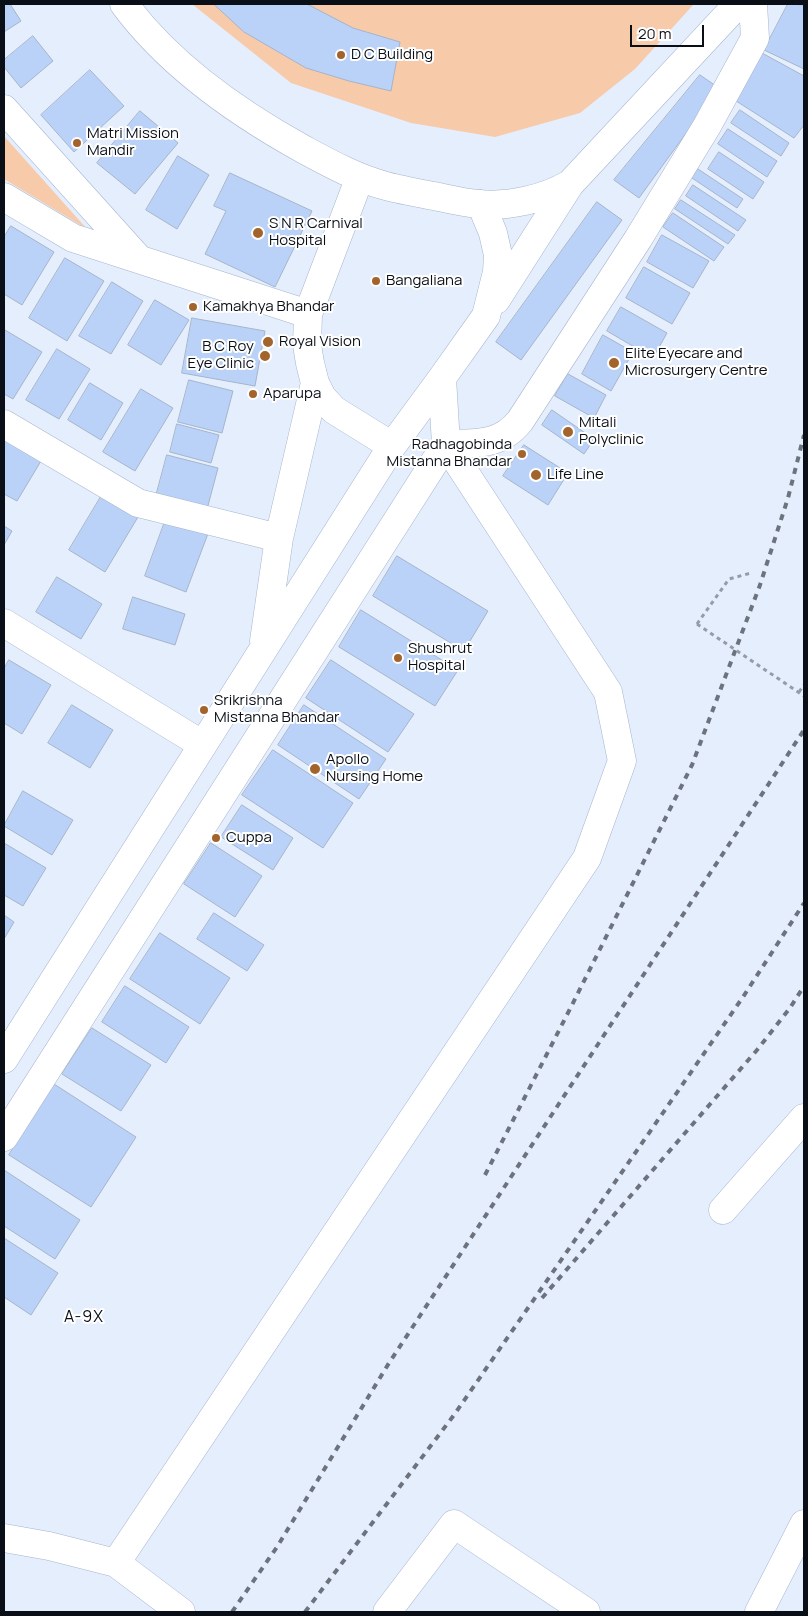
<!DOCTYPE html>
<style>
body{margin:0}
#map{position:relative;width:808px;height:1616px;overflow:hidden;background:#e5eefd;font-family:Manrope,sans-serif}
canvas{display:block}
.frame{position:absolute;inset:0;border:5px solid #0a0f17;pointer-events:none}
.scale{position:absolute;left:630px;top:25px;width:74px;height:22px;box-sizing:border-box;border:2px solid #0a0f17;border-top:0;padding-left:6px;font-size:15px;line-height:18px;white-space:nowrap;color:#0a0f17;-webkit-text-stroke:4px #fff;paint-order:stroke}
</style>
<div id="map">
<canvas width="808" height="1616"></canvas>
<div class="frame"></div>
<div class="scale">20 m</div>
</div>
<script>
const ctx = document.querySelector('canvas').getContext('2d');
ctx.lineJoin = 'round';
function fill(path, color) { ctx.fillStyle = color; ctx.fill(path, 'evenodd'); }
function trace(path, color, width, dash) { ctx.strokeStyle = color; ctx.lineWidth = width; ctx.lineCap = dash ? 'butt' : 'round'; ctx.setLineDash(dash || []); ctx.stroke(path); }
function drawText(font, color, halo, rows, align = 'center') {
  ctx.font = font + ' Manrope,sans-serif'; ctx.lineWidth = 4; ctx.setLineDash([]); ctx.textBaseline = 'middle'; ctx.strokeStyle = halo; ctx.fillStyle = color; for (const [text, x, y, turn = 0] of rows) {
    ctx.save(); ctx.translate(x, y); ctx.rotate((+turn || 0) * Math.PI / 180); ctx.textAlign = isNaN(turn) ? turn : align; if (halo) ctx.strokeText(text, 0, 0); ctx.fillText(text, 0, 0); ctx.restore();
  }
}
fill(new Path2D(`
 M192 4H694L635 69 580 113 495 137 411 123 291 83Z
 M4 136 87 229 4 179Z`), '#f7cbaa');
const building = new Path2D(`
 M4 4H10L21 21 4 32Z
 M214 4H307L353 28 400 42 391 91 349 81 306 68 244 32Z
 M788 4 804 5V69L764 50Z
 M33 36 53 61 21 88 4 67V60Z
 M762 53 804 76V125L794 138 733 99Z
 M90 70 124 106 74 152 41 115Z
 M700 75 719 88 639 198 614 180Z
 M740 110 789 143 781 156 731 123Z
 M140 111 178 143 135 194 97 163Z
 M728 129 777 161 767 177 718 144Z
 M719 152 764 182 753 199 708 169Z
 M178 156 209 175 177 229 146 210Z
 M698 169 743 199 737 208 692 178Z
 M230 173 312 211 275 287 205 254 226 211 214 206Z
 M693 185 746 220 738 231 686 196Z
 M681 200 735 235 728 244 675 209Z
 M597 202 622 220 521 360 496 342Z
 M673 213 724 247 714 261 663 227Z
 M11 226 54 252 22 305 4 294V237Z
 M662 235 709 261 693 288 647 262Z
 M65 258 104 281 67 341 29 318Z
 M644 267 690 293 672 324 626 298Z
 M112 282 143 301 111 354 79 336Z
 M155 300 189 320 161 365 128 345Z
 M621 307 667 333 653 358 607 331Z
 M192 318 265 331 255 386 182 373Z
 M5 330 42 352 13 399 4 394Z
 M603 335 633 352 611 391 582 374Z
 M57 349 90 369 59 419 26 400Z
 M568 374 606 395 594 418 555 396Z
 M189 380 233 391 222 433 178 422Z
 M90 383 123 403 101 440 68 420Z
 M141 389 173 408 135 471 103 452Z
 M552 410 594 439 584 454 542 425Z
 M177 424 219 435 211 463 170 452Z
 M6 440 41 461 17 501 4 494V444Z
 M524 445 568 473 548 505 503 476Z
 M167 455 218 468 206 513 155 500Z
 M102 495 138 517 105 572 69 550Z
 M167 516 209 531 186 592 145 576Z
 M4 526 12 531 4 545Z
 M397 556 488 611 464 651 373 596Z
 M57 577 102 604 81 639 36 612Z
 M133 597 185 614 175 645 123 629Z
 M361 610 458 670 435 706 339 647Z
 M9 660 51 685 22 734 4 723V669Z
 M331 660 414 714 388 752 306 698Z
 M72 705 113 730 90 768 48 743Z
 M304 705 386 759 359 799 278 745Z
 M273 750 353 803 323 848 242 795Z
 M23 791 73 820 52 855 4 826Z
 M242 805 293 838 273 870 221 837Z
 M4 843 46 868 23 906 4 895Z
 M211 843 262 876 235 917 184 884Z
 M214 913 264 945 247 971 197 939Z
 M4 915 14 922 4 939Z
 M160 933 230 978 200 1024 130 979Z
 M125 986 189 1027 166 1063 102 1022Z
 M92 1028 151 1065 121 1111 62 1074Z
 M54 1084 136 1137 91 1207 9 1155Z
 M4 1170 80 1220 55 1259 4 1226Z
 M4 1238 58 1273 31 1315 4 1297Z`);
fill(building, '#bad2f7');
trace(building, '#a5b4cb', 1);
const minor = new Path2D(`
 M124 4C170 66 236 112 303 149 329 163 356 178 386 186 401 190 418 193 434 196 449 199 464 203 479 204 508 207 544 199 570 184L738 4
 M4 109 138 258
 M360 177 308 314 307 345 310 363 315 383 322 397 334 410 392 446
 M4 197 73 238 308 314
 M496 300 570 184
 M4 424 138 503 279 538
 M4 623 203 745
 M264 641 279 538 315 383
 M4 1059 392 446 442 378 486 316 497 272 498 255 493 233 481 204
 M4 1137 446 444C476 443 500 446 520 421L638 239 707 126 755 38 753 4
 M723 1210 804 1118
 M4 1538 49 1546 116 1563 181 1612
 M116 1563 587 858 622 761 608 692 446 444 442 378
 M387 1612 454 1524 586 1612
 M759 1612 804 1524`);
trace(minor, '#a6b5cd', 29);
trace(new Path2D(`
 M697 624 729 579 751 573
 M799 692 804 685`), '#959ca9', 3, [4, 4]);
trace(minor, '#fff', 28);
trace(new Path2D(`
 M485 1175 572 1005 692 765 760 585 788 498 804 435
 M542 1298 757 1050 790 1008 804 986
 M232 1612 277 1547 389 1363 804 730
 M305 1612 454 1415 743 997 804 903`), '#6c737e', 4, [6, 6]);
trace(new Path2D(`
 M697 624 804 696`), '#959ca9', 3, [4, 4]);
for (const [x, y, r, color] of [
 [341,55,5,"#a3632c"],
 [77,143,5,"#a3632c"],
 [258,233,6,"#a3632c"],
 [376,281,5,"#a3632c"],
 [193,307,5,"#a3632c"],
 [268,342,6,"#a3632c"],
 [265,356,6,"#a3632c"],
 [614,363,6,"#a3632c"],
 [253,394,5,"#a3632c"],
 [568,432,6,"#a3632c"],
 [522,454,5,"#a3632c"],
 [536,475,6,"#a3632c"],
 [398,658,5,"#a3632c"],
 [204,710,5,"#a3632c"],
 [315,769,6,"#a3632c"],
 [216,838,5,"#a3632c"]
]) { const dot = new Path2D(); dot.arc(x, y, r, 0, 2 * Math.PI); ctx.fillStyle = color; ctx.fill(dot); trace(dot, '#fff', 2); }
drawText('15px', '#0a0f17', '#fff', [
 ["D C Building",351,55],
 ["Matri Mission",87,134],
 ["Mandir",87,151],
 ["S N R Carnival",269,224],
 ["Hospital",269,241],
 ["Bangaliana",386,281],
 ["Kamakhya Bhandar",203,307],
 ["Royal Vision",279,342],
 ["B C Roy",254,347,"right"],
 ["Eye Clinic",254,364,"right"],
 ["Elite Eyecare and",625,354],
 ["Microsurgery Centre",625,371],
 ["Aparupa",263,394],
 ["Mitali",579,423],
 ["Polyclinic",579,440],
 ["Radhagobinda",512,445,"right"],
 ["Mistanna Bhandar",512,462,"right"],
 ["Life Line",547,475],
 ["Shushrut",408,649],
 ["Hospital",408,666],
 ["Srikrishna",214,701],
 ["Mistanna Bhandar",214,718],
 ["Apollo",326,760],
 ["Nursing Home",326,777],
 ["Cuppa",226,838]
], 'left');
ctx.letterSpacing = '1px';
drawText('16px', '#0a0f17', '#fff', [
 ["A-9X",84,1318]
]);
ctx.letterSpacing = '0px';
</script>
